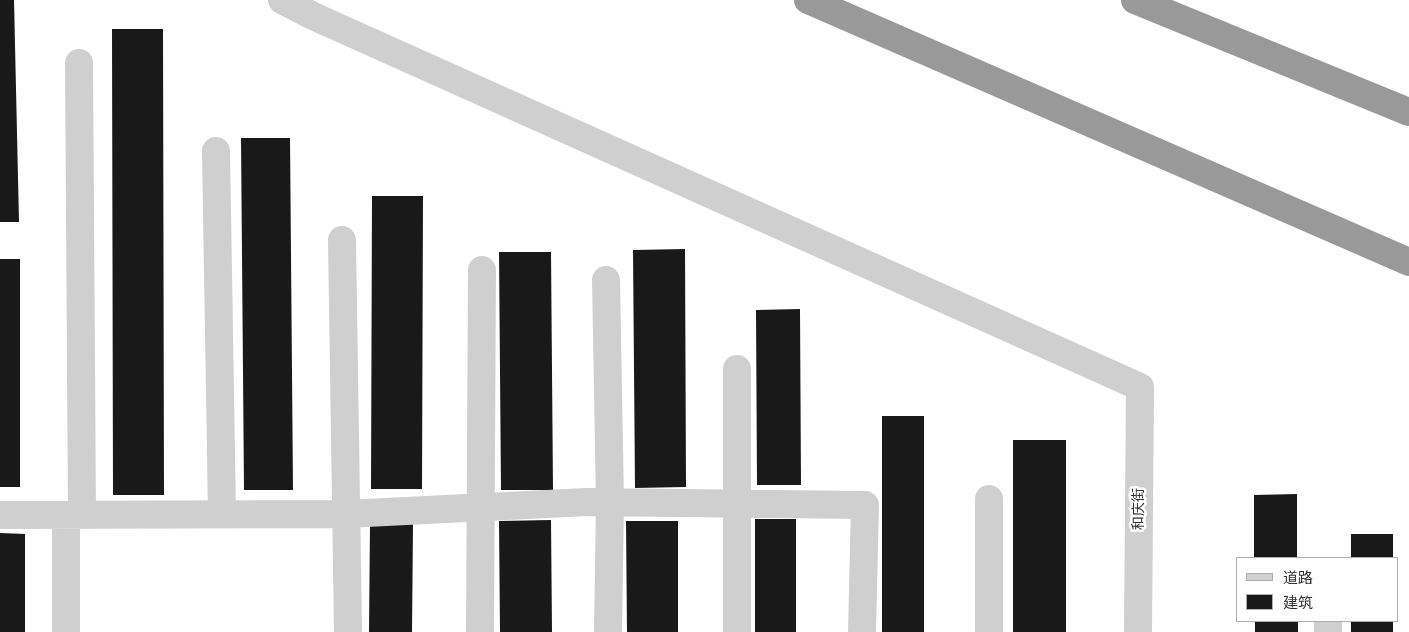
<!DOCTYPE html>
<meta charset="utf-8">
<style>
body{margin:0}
#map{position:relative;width:1409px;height:632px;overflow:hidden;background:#fff;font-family:Cabin,"Noto Sans SC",sans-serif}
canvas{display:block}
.legend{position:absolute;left:1236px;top:557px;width:162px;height:65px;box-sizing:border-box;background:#fff;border:1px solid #adadad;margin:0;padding:6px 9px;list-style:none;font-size:15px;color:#323232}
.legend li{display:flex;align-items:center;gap:10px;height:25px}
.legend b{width:25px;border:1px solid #adadad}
</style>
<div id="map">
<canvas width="1409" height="632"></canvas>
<ul class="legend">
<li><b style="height:6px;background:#cfcfcf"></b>道路</li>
<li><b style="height:14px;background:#191919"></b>建筑</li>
</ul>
</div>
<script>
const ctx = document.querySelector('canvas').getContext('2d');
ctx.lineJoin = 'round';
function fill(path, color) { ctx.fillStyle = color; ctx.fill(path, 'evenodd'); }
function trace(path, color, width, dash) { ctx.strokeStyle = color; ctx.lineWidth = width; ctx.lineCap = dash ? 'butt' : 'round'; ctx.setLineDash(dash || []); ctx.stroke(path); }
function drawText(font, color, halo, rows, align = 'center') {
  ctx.font = font + ' Cabin,"Noto Sans SC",sans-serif'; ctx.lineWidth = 5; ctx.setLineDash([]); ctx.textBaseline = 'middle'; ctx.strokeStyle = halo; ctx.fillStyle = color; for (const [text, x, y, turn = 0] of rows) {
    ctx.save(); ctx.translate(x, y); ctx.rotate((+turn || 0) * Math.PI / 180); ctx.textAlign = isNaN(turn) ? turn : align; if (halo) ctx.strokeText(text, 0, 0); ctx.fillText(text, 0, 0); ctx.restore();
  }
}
fill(new Path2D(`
 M0 0H14L19 222H0Z
 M112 29H163L164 495H113Z
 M241 138H290L293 490H244Z
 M372 196H423L422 489H371Z
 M685 249 686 487 635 488 633 250Z
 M499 252H551L553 490H501Z
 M0 259H20V487H0Z
 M800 309 801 485H757L756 310Z
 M882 416H924V632H882Z
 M1013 440H1066V632H1013Z
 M1297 494V558H1254V495Z
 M755 519H796V632H755Z
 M551 520 552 632H500L499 521Z
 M626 521H678V632H627Z
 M370 524H413L412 632H369Z
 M0 533 25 534V632H0Z
 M1351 534H1393V558H1351Z
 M1255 621H1298V632H1255Z
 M1351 621H1393V632H1351Z`), '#191919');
trace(new Path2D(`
 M282 0 313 16 1140 387 1138 632
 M79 63 82 514
 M216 151 222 514
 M342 240 348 632
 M606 280 610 502 608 632
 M989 499V632
 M0 515 346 514 587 502 865 505 862 632
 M66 632V515
 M480 632 482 270
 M737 632V369
 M1328 632V621`), '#cfcfcf', 28);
trace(new Path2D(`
 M808 0 1409 262
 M1135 0 1409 112`), '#999', 28);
drawText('14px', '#323232', '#fff', [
 ["和庆街",1139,509,-90]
]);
</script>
